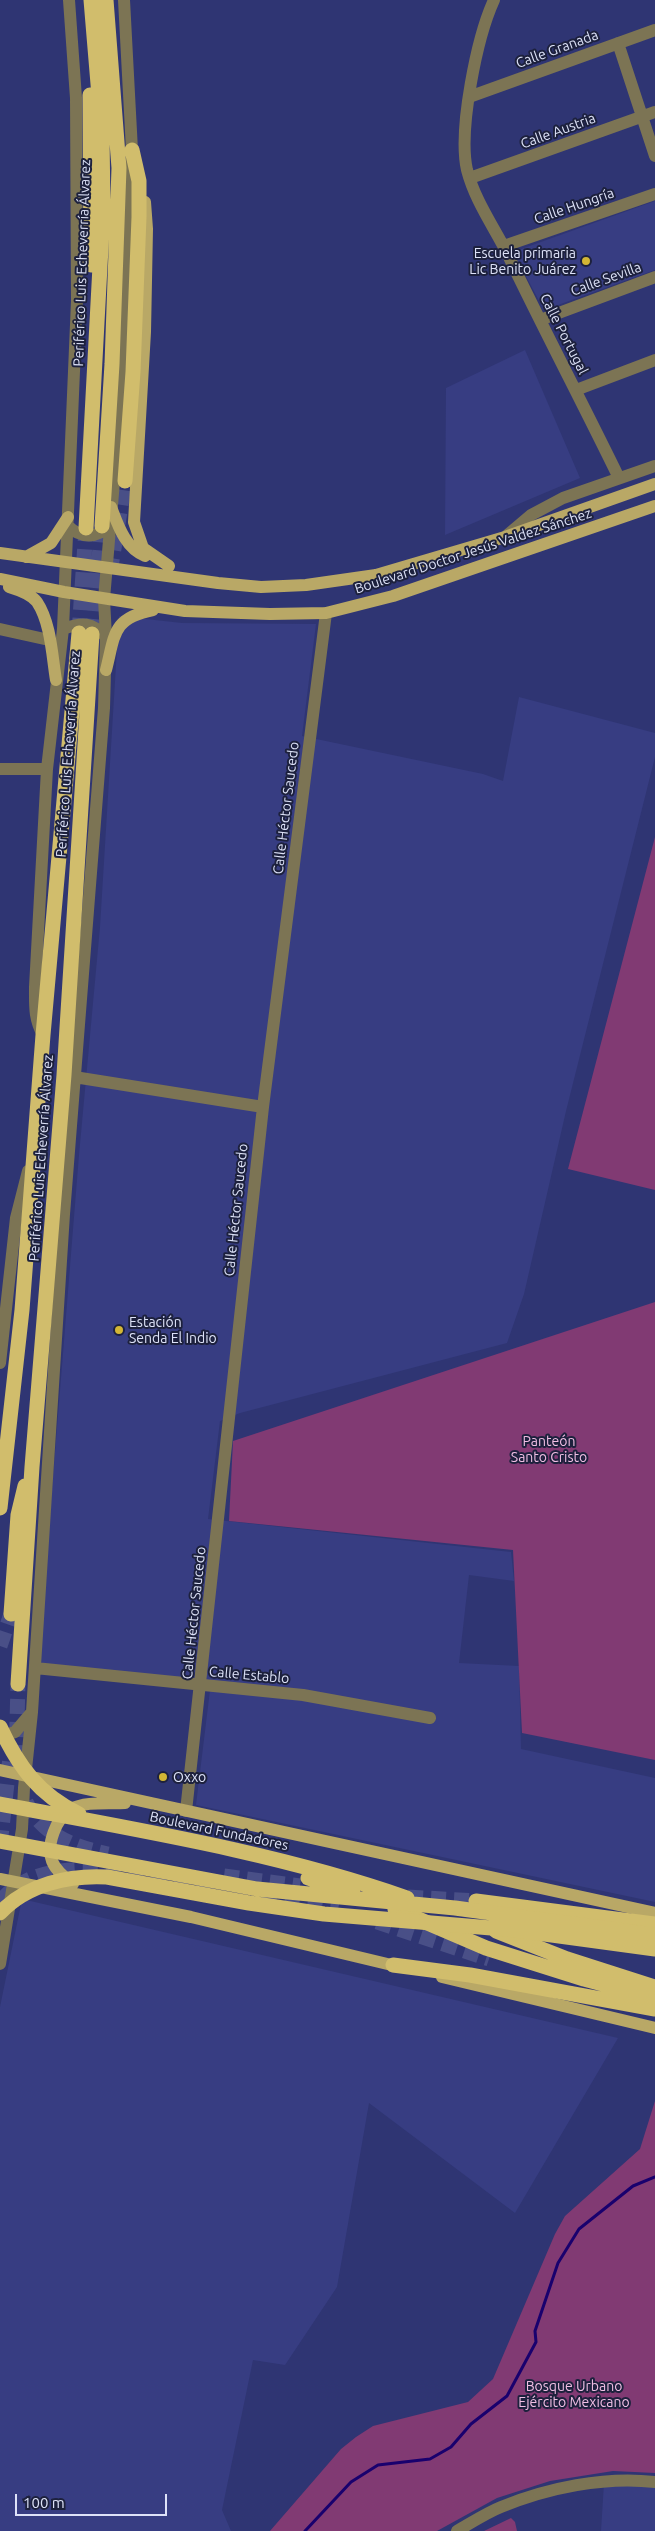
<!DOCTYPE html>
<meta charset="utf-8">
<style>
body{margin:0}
#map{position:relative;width:655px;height:2531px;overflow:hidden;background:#2f3573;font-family:Ubuntu,sans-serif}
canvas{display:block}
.scale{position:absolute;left:15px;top:2494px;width:152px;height:22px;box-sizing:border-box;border:2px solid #dde2f8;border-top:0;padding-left:6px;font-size:15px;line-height:18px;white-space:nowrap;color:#dde2f8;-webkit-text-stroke:4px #1d213d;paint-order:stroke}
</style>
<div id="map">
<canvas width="655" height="2531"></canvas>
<div class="scale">100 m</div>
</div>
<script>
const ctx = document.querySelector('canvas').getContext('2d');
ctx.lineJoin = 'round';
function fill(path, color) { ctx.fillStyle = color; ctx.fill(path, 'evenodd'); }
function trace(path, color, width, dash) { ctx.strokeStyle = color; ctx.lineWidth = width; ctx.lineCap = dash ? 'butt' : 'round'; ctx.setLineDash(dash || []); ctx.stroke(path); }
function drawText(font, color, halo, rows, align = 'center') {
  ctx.font = font + ' Ubuntu,sans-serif'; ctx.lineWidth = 4; ctx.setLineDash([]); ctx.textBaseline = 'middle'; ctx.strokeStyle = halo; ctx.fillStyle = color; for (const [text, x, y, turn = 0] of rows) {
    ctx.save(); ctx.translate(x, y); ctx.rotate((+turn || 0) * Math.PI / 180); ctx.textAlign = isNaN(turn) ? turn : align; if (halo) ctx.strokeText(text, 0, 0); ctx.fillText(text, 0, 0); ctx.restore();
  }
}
fill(new Path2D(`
 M655 201V270L544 310 513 252Z
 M525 350 580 478 445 535 446 388Z
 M119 616 182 623 316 624 302 736 483 774 503 781 519 697 655 733V757L566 1111 524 1294 507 1343 240 1413 220 1421 208 1519 511 1552 514 1581 469 1575 459 1663 519 1666 521 1749 655 1778V1902L196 1805 211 1682 38 1663 79 1155 100 927Z
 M22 1899 618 2038 515 2213 369 2103 337 2287 285 2365 253 2360 222 2510 231 2531H0V2007Z
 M655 2482V2531H601L604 2483Z`), '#373d82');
fill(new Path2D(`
 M655 837V1190L568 1169Z
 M655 1302V1760L522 1733 513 1550 229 1521 233 1441Z
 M655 2101V2473L613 2471 550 2481 497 2498 437 2531H270L341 2449 356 2437 373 2426 468 2402 493 2379 555 2234 565 2216 640 2149Z
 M511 2518 515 2522 517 2531H484Z`), '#813a73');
trace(new Path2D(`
 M305 2531 351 2482 378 2465 430 2459 451 2447 471 2424 507 2396 536 2342 535 2331 558 2263 579 2229 633 2186 655 2177`), '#19016e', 3);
trace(new Path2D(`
 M110 573 125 481
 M79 633 86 528
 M92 634 102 526
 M0 1646 11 1614
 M16 1760 18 1684
 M26 1802C42 1835 74 1847 108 1854
 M0 1845 10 1757
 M224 1876 300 1886
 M262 1896 338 1910
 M408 1897 476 1901
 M0 1902C44 1846 150 1877 210 1888
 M377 1922 489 1959`), '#494f87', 15, [15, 8]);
trace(new Path2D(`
 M494 0C477 37 458 130 467 170 475 201 494 227 508 255 544 330 583 404 619 478
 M618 43 655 156
 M469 97 655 30
 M470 178 655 112
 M504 246 655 194
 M540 320 655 277
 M576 390 655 360
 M67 525C81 539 97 539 110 525
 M505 537 531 515 563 498 655 466
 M0 629 49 640
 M63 629C82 622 92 622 106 637
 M0 769H47
 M43 1035C34 1019 35 1006 35 987L47 769 63 629 77 301 76 98 69 0
 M68 1076 263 1107
 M0 1363 16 1218 28 1171
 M35 1668 303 1695 430 1718
 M0 1737 15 1732 32 1712
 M186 1811 263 1107 326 613
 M0 1964 22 1829 24 1788 32 1712 64 1214 104 708 106 637 104 599 122 388 132 150 124 0
 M457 2531C471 2523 486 2513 501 2507 547 2488 605 2476 655 2482`), '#7c7454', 12);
trace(new Path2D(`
 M145 202 147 229 145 332 134 522 143 548 169 566
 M111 507C118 525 125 548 145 556
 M0 553 218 583 261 587 306 585 376 575 505 537 655 484
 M26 557 51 543 68 517
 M0 579 64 592 185 611 270 614 326 613 393 596 655 506
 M9 587C19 590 31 594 37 602 51 623 52 656 56 680
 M106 670C115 635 112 618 153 610
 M0 1770 655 1913
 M0 1879 191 1917 400 1967
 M73 1884C65 1878 56 1871 52 1861 46 1845 56 1818 71 1809 85 1801 109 1804 125 1803
 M442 1977 655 2028`), '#b9a866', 12);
trace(new Path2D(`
 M90 95 91 265
 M125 481 133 372 139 217V181L132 150
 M102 526 112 364 119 168 106 0
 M86 528 103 210 102 132 91 0
 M0 1508 22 1310 43 1035 79 633
 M11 1614 18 1515 25 1486
 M18 1684 32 1467 64 1075 92 634
 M476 1901 655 1924
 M395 1909 486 1948 584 1979 655 1998
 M496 1931 567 1959 655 1987
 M393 1965 470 1975 655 2009`), '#d1bd6c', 15);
trace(new Path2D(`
 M0 1727C18 1766 39 1795 79 1814
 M0 1804C137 1830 275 1852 407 1898
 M0 1841 257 1889 455 1908 655 1935
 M308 1878 353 1893
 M0 1913C27 1884 69 1875 107 1877L249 1903 324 1914 515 1930 655 1949`), '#d1bd6c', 15);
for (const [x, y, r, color] of [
 [586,261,5,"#d3b635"],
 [119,1330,5,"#d3b635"],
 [163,1777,5,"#d3b635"]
]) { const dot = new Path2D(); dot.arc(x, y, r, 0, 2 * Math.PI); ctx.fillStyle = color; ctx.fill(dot); trace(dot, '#1d213d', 2); }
drawText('14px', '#dde2f8', '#1d213d', [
 ["Calle Granada",557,49,-20],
 ["Calle Austria",558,131,-20],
 ["Calle Hungría",574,206,-19],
 ["Periférico Luis Echeverría Álvarez",82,263,-88],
 ["Calle Sevilla",606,279,-20],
 ["Calle Portugal",564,334,63],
 ["Boulevard Doctor Jesús Valdez Sánchez",473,551,-18],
 ["Periférico Luis Echeverría Álvarez",68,754,-86],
 ["Calle Héctor Saucedo",286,808,-83],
 ["Periférico Luis Echeverría Álvarez",41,1158,-86],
 ["Calle Héctor Saucedo",236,1210,-84],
 ["Calle Héctor Saucedo",194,1613,-84],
 ["Calle Establo",249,1675,5],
 ["Boulevard Fundadores",219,1831,12]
]);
drawText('14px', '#dde2f8', '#1d213d', [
 ["Escuela primaria",576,253,"right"],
 ["Lic Benito Juárez",576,269,"right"],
 ["Estación",129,1322],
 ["Senda El Indio",129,1338],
 ["Oxxo",173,1777]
], 'left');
drawText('14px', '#f1bee4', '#1d213d', [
 ["Panteón",549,1441],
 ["Santo Cristo",549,1457],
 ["Bosque Urbano",574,2386],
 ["Ejército Mexicano",574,2402]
]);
</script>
